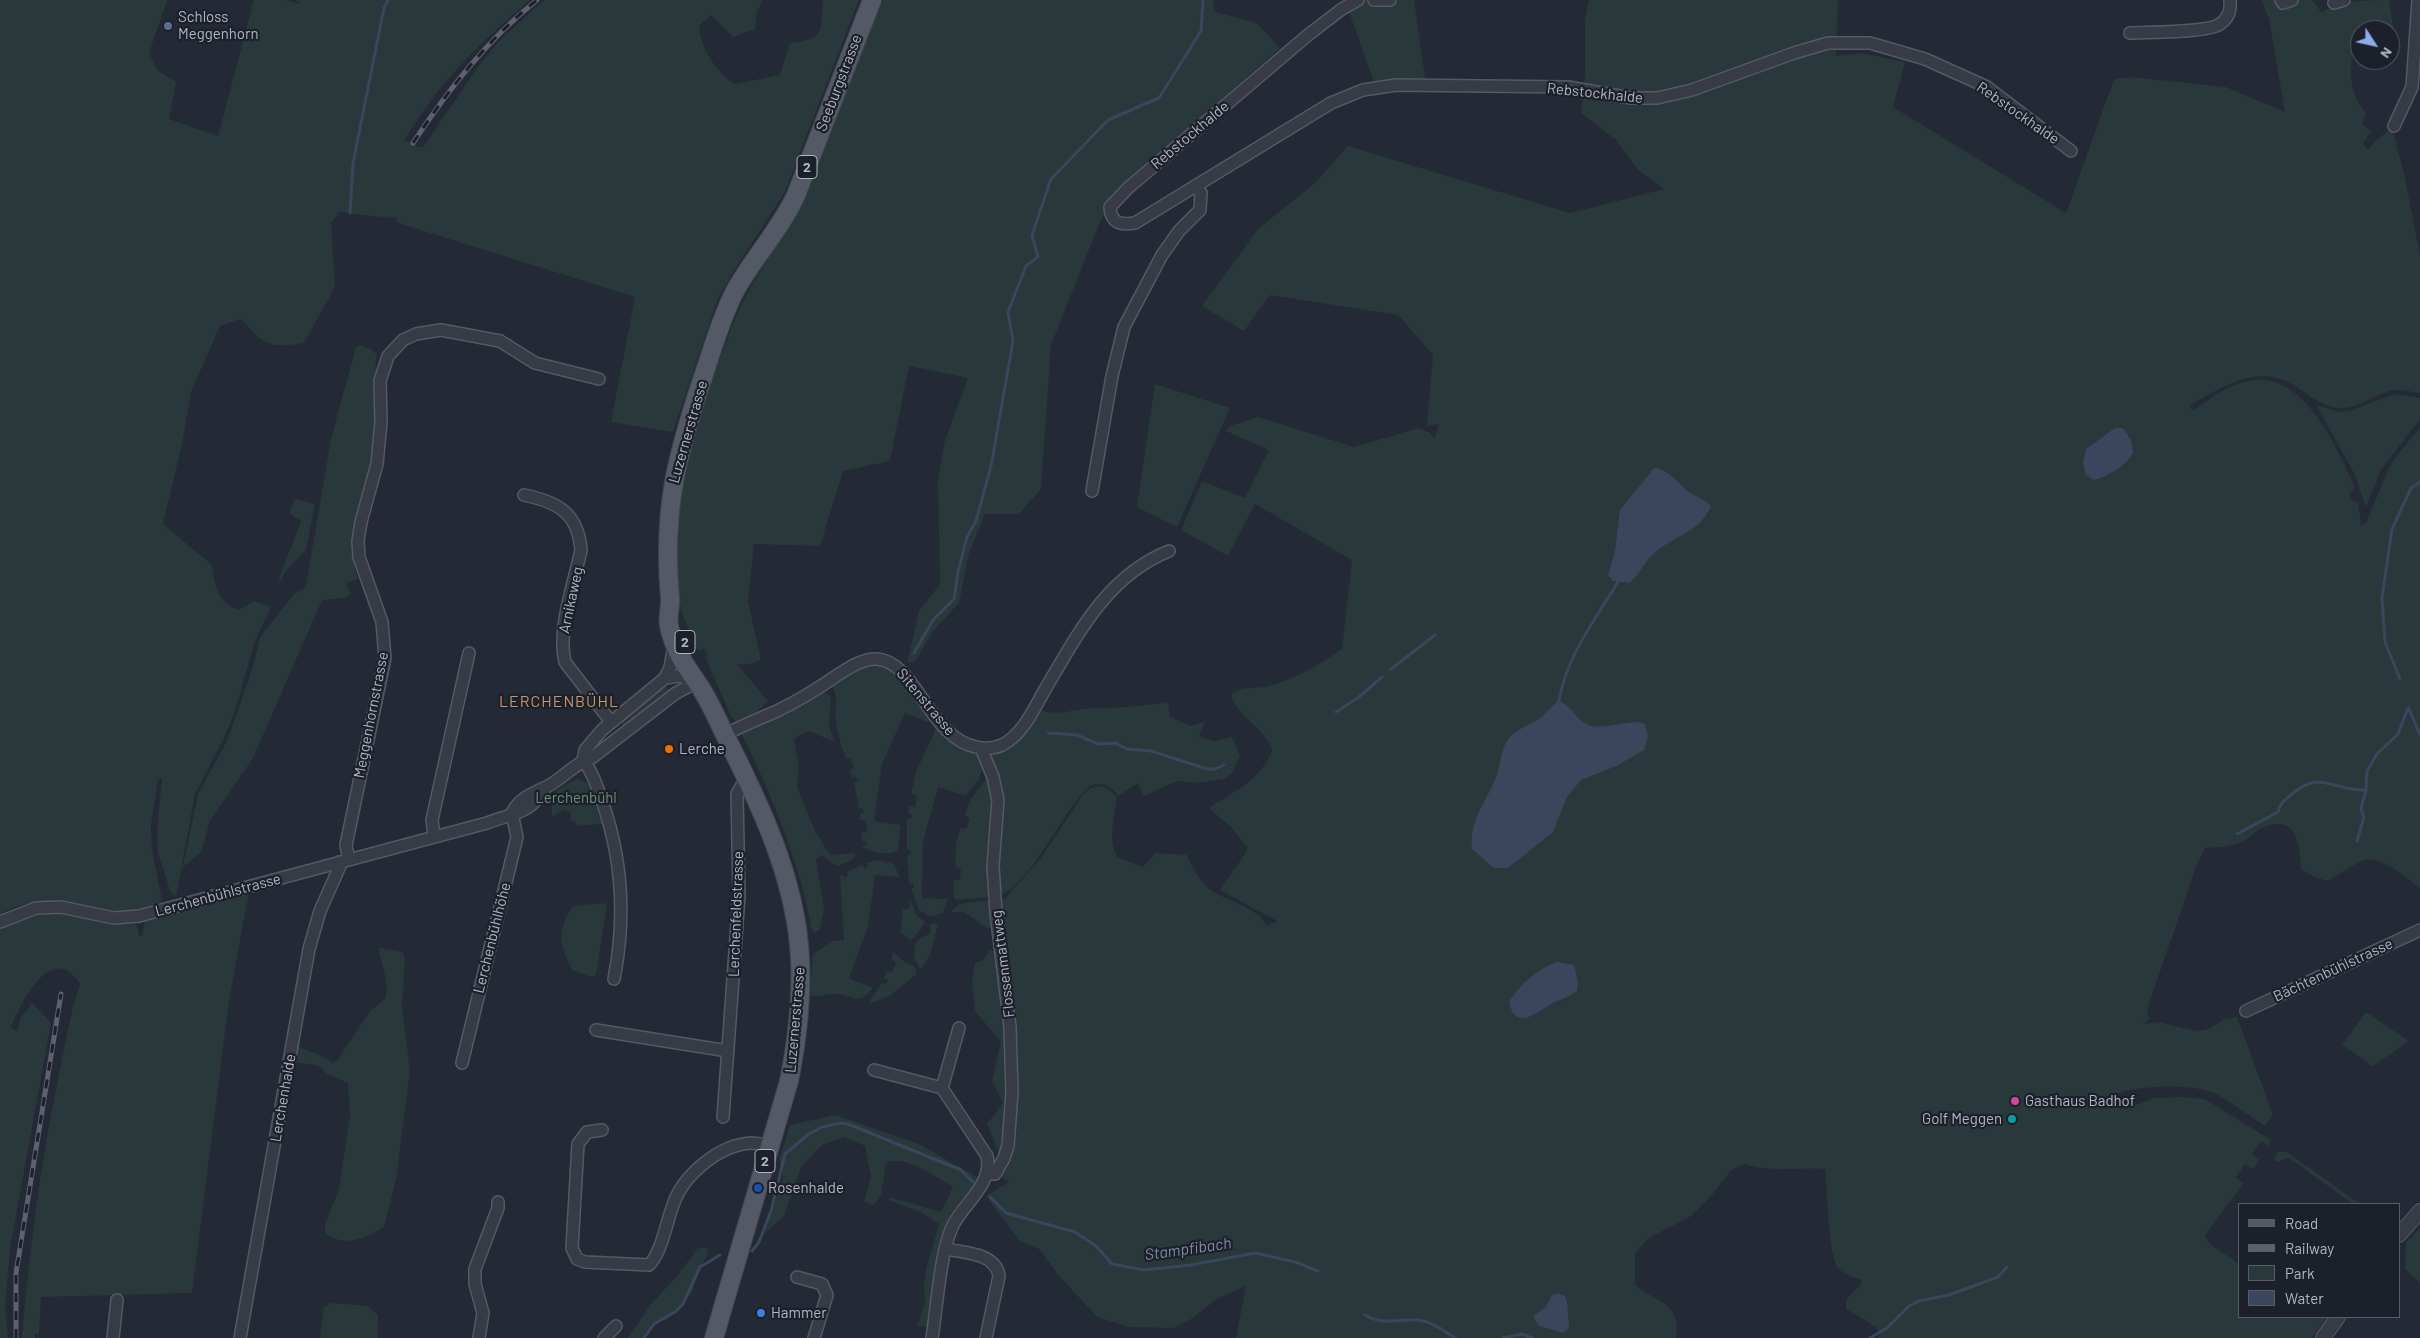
<!DOCTYPE html>
<meta charset="utf-8">
<style>
body{margin:0}
#map{position:relative;width:2420px;height:1338px;overflow:hidden;background:#232935;font-family:Barlow,sans-serif}
canvas{display:block}
.legend{position:absolute;left:2238px;top:1203px;width:162px;height:115px;box-sizing:border-box;background:#1c202a;border:1px solid #585c67;margin:0;padding:6px 9px;list-style:none;font-size:15px;color:#b1b6c2}
.legend li{display:flex;align-items:center;gap:10px;height:25px}
.legend b{width:25px;border:1px solid #585c67}
.north{position:absolute;left:2350px;top:20px;width:50px;height:50px;box-sizing:border-box;background:#1c202a;border:1px solid #585c67;border-radius:50%;rotate:125deg;font-size:14px;font-weight:700;line-height:20px;text-align:center;color:#b1b6c2}
.north::after{content:'';display:block;margin:auto;width:18px;height:22px;background:#8faae9;clip-path:polygon(50% 0,100% 100%,50% 72%,0 100%)}
</style>
<div id="map">
<canvas width="2420" height="1338"></canvas>
<ul class="legend">
<li><b style="height:6px;background:#545a65"></b>Road</li>
<li><b style="height:6px;background:#5b616e"></b>Railway</li>
<li><b style="height:14px;background:#29383a"></b>Park</li>
<li><b style="height:14px;background:#3a465b"></b>Water</li>
</ul>
<div class="north">N</div>
</div>
<script>
const ctx = document.querySelector('canvas').getContext('2d');
ctx.lineJoin = 'round';
function fill(path, color) { ctx.fillStyle = color; ctx.fill(path, 'evenodd'); }
function trace(path, color, width, dash) { ctx.strokeStyle = color; ctx.lineWidth = width; ctx.lineCap = dash ? 'butt' : 'round'; ctx.setLineDash(dash || []); ctx.stroke(path); }
function drawText(font, color, halo, rows, align = 'center') {
  ctx.font = font + ' Barlow,sans-serif'; ctx.lineWidth = 4.5; ctx.setLineDash([]); ctx.textBaseline = 'middle'; ctx.strokeStyle = halo; ctx.fillStyle = color; for (const [text, x, y, turn = 0] of rows) {
    ctx.save(); ctx.translate(x, y); ctx.rotate((+turn || 0) * Math.PI / 180); ctx.textAlign = isNaN(turn) ? turn : align; if (halo) ctx.strokeText(text, 0, 0); ctx.fillText(text, 0, 0); ctx.restore();
  }
}
fill(new Path2D(`
 M0 0H167L149 53 157 70 176 82 169 119 218 136 254 0H284L301 4 295 0H530C482 41 436 85 405 140L419 147H423L480 64 501 39 544 0H763L757 11 755 29 733 37 711 15 699 26C700 48 716 71 734 84L780 75 790 43C828 39 819 31 823 0H859L784 194 733 272 717 301 673 432 611 422 635 297 398 223 395 217 391 218 339 212 331 223 335 287 304 343C291 345 276 348 264 341 255 337 249 325 240 319L220 326 191 392 182 444 163 524 212 565C214 584 218 603 239 610L254 601 271 607 255 641 234 714 223 740 195 794 176 897 170 891 158 852 157 830 162 778 158 779 151 825 152 850 162 900C158 904 151 905 145 907 110 917 96 906 64 902 44 899 18 903 0 914Z
 M883 0H1213L1215 12 1257 23 1280 48 1115 192 1100 222 1051 345 1041 489 1019 514H985L969 553 959 603 933 631 915 662 907 663 919 611 940 584 938 480 945 440 968 378 909 366 890 461 843 471 820 546 754 544 748 601 761 660 751 664H737L768 701 750 718 737 722 731 716 705 657 708 656 705 649 698 650C692 636 685 623 681 608 662 534 688 444 714 375 724 348 733 320 747 294 766 259 791 227 809 190L864 41Z
 M1358 0H1414L1426 85 1376 88 1347 6Z
 M1589 0H1838L1836 56 1861 53 1905 62 1893 107 2066 213 2114 79 2131 77 2226 87 2285 112 2269 19 2262 0H2312L2322 13C2337 0 2371 0 2389 0L2394 31 2390 36V30H2360C2360 45 2356 40 2353 51 2348 73 2351 96 2366 113L2362 124 2371 131 2363 144 2368 150 2375 141 2392 128 2405 178 2420 255V393C2410 392 2399 388 2390 391 2372 396 2358 409 2339 408 2322 407 2309 395 2295 386 2259 362 2221 387 2189 406L2193 410C2212 398 2232 382 2255 380 2307 376 2337 449 2355 487L2349 495 2353 501 2358 502 2361 525 2366 523 2388 470 2397 455 2420 428V889C2408 878 2379 854 2362 861 2350 866 2339 875 2328 881L2314 877 2301 869C2300 843 2296 813 2262 828 2255 831 2250 838 2243 841 2232 847 2217 847 2205 848L2197 864 2150 1001 2147 1012 2150 1019 2143 1024 2158 1022 2197 1031 2208 1029 2225 1019 2237 1017 2273 1115 2265 1126C2249 1116 2233 1103 2216 1094 2193 1083 2140 1085 2116 1094L2125 1109 2155 1098 2181 1097 2205 1099 2271 1140 2269 1146 2261 1141 2252 1154 2259 1160 2253 1169 2245 1164 2236 1177 2244 1183 2205 1235 2210 1244 2239 1264V1317H2327L2312 1338H1876L1881 1334 1876 1327 1846 1309V1300L1861 1284 1862 1280C1856 1278 1845 1275 1840 1270 1827 1257 1828 1190 1825 1169 1799 1167 1769 1173 1745 1164L1731 1170 1712 1195 1691 1216 1649 1238 1635 1253V1284C1655 1304 1682 1300 1676 1338H1236L1246 1286 1217 1299 1191 1319 1173 1328 1129 1327 1097 1317 1059 1276 1039 1249 1020 1241 986 1196 1009 1182 998 1174 1010 1151 999 902 1005 899 1040 859 1084 793C1097 783 1107 784 1117 798 1114 818 1108 838 1117 857L1143 867 1155 853 1187 855C1193 868 1198 878 1208 888 1224 901 1259 907 1267 926L1277 921 1220 890 1245 854 1247 847 1233 829 1209 808C1232 793 1263 778 1272 750 1265 727 1238 719 1231 695 1238 686 1258 689 1269 686 1295 679 1320 664 1342 649L1352 560 1255 504 1228 556 1181 530 1202 481 1245 498 1269 450 1226 431 1230 426 1258 417 1354 447 1419 428 1430 433 1434 439 1439 424 1427 426 1433 355 1398 315 1270 295 1244 331 1202 306 1258 229 1314 184 1348 146 1570 213 1664 189 1638 170 1616 140 1581 113 1585 76V20Z
 M359 345 371 349 377 355 375 366 377 367C372 394 376 421 373 448 368 497 341 526 358 579L346 583 351 594 343 598 322 600 253 758 210 821 201 852 183 867 198 794 227 741 254 663 260 637 295 593 302 590 306 586 331 439 356 347Z
 M1155 384 1230 408 1177 527 1137 507Z
 M2395 394 2420 398V419L2381 470 2366 507 2354 473 2316 405 2339 412 2351 410Z
 M295 499 315 504 306 550 285 572 282 579 278 581 301 521 289 513Z
 M875 662 898 673 928 716 930 723 905 713 882 764 874 821 901 825 898 848 897 851C889 856 869 853 862 846L866 845V841H862L861 833 867 832 866 821 860 820V813H864L863 809 859 808 854 782 858 781 856 777 852 778 849 770 854 768 851 758 846 759C842 746 837 734 836 721 834 703 840 701 831 683L849 671Z
 M665 685 669 690C654 702 641 716 626 726L619 722Z
 M821 691 828 694 831 699 829 725 834 742 809 731 796 737 794 740 799 766 797 787 815 831 830 855 856 853 852 860 837 866 821 855 816 859 824 909 820 929 815 933 811 928C802 867 769 789 741 733L765 723Z
 M1168 702 1170 717 1191 726 1205 722 1199 737 1214 741 1232 737 1240 755 1233 772 1224 779 1196 783 1177 781 1144 796 1138 783 1118 796C1111 786 1102 781 1090 786 1065 806 1029 889 999 895V830L988 758 991 752 1036 708C1058 718 1071 709 1094 708 1120 708 1142 706 1168 702Z
 M937 726 978 754 983 767 979 779 966 796 938 787 923 842 922 898 948 899 943 913 930 917 919 910 911 889 914 887 913 883 909 884 907 855H910L911 851 907 850V819H911L912 815 908 814 909 806 915 807 917 796 911 794 916 772Z
 M989 775 993 788 990 897 957 900 954 897V880L960 879 961 868 955 867 956 844 960 828 966 829 970 818 964 815 971 799Z
 M578 778 588 784 602 824 575 826 576 821H571V813L563 810 552 817V796L557 790Z
 M877 860 894 864 900 877 875 875 868 927 849 978 873 988C858 1007 855 995 837 994 829 993 821 997 812 996L810 994 813 954 833 941 844 940 840 876 842 874 844 877 848 876 847 872 862 865 865 869 868 866 866 863Z
 M249 891 229 1001 192 1293 41 1297 39 1334H35V1338H22C29 1253 40 1168 57 1084 64 1051 69 1016 80 984 52 939 20 1004 11 1027L17 1031 21 1017 32 1003 51 1023 10 1249 5 1307 8 1338H0V927C21 917 41 911 65 913 90 916 107 925 134 922L138 928 139 936H142L145 920Z
 M910 900 917 916 925 922 915 937 910 940 900 932 903 909H909Z
 M990 901 994 928H987L964 912H951C959 900 976 902 990 901Z
 M603 903 607 905 596 975 592 977 572 970C559 943 556 932 573 906Z
 M930 923 938 924 930 955 921 970 914 958 915 945 918 940 930 933Z
 M379 948 403 952 405 959 402 1007 410 1071 396 1179 384 1227C366 1239 345 1247 325 1234V1224L339 1189 350 1116 348 1083 327 1074 319 1066 293 1062 297 1046C310 1052 321 1054 333 1063L338 1059 370 1011 385 999C391 983 380 964 379 948Z
 M990 950 998 952 1008 1043 1006 1138 1001 1158 987 1124 1003 1103 992 1081 1001 1042 975 1011 972 979 975 963 983 960Z
 M894 952 903 961 915 967 917 974 889 996 870 1004V1000L882 983 886 984 888 980 884 978 887 971 892 972 896 962 891 959Z
 M2366 1012 2409 1041 2373 1066 2342 1045Z
 M835 1115 919 1144 979 1178 951 1214 945 1227 928 1326H917L925 1303 924 1283 927 1266 939 1224 921 1212 888 1200 890 1197 941 1212 953 1187C938 1178 902 1153 886 1163L881 1195 874 1205 864 1202 871 1176 865 1146 844 1137 822 1145 801 1167 784 1216 765 1233 783 1176 779 1160 790 1125Z
 M2278 1152H2287L2360 1204H2353L2289 1158 2276 1162 2274 1158Z
 M2420 1228V1283L2405 1269 2406 1242Z
 M706 1247 708 1254 696 1274 693 1291 677 1309 651 1328 645 1338H628L651 1304 678 1275 698 1248Z
 M332 1303 368 1306 378 1315V1338H320L324 1307Z`), '#29383a');
fill(new Path2D(`
 M2115 428H2123L2131 440 2133 453C2124 467 2110 475 2094 480L2086 475 2083 463 2086 449Z
 M1654 468C1669 469 1679 485 1690 493 1697 497 1704 499 1711 506 1701 531 1677 535 1658 550 1646 559 1640 573 1630 583L1613 581 1608 575 1615 551 1620 510Z
 M1559 701C1573 706 1577 723 1592 726 1609 729 1633 718 1645 724L1648 737 1644 750 1616 766 1581 780 1567 797 1553 832 1508 868H1494L1472 849C1469 820 1486 803 1496 777 1501 766 1500 752 1507 741 1517 726 1533 726 1545 714 1550 709 1552 705 1559 701Z
 M1557 962 1574 965 1578 982 1577 991C1570 996 1563 999 1555 1002 1539 1010 1516 1034 1509 1002 1521 983 1536 970 1557 962Z
 M1558 1293 1565 1296 1567 1302 1569 1328 1563 1333 1539 1326 1533 1316 1546 1307 1552 1295Z`), '#3a465b');
trace(new Path2D(`
 M350 213 353 163 384 8 388 0
 M914 653 933 620 954 599 958 572 967 537 976 521 991 466 1013 341 1008 312 1026 266 1038 257 1032 235 1051 179 1108 120 1159 98 1201 31 1203 1
 M1391 669 1435 635
 M2400 679 2385 642 2382 598 2392 529 2411 488 2420 482
 M1559 701C1566 657 1595 620 1618 582
 M2409 709 2420 735
 M1336 712 1359 697 1382 677
 M1048 733 1077 735 1098 744 1115 743 1127 749 1151 751 1207 769H1215L1224 765
 M2237 834 2278 812C2280 803 2285 800 2292 794 2321 769 2335 792 2366 790
 M2357 841 2364 817 2361 809 2366 790 2367 771 2377 754 2398 734 2408 708
 M990 1197 1006 1213 1075 1232 1096 1246 1112 1264 1144 1270 1191 1265 1255 1253 1295 1262 1318 1271
 M752 1251 759 1242 771 1211 785 1154 809 1134 822 1127 840 1123 848 1124 961 1170 973 1182
 M1365 1315C1384 1327 1403 1317 1423 1321 1435 1323 1445 1332 1455 1338
 M644 1338 654 1324 675 1312 683 1304 700 1267 720 1255
 M1503 1338 1522 1334 1532 1338
 M1870 1338 1887 1328 1909 1306 1919 1301 1949 1295 1998 1277 2007 1267`), '#3a465b', 3);
const minor = new Path2D(`
 M1358 0 1342 9 1308 35 1128 188 1110 207C1111 224 1121 225 1135 223L1331 103 1363 90 1396 85 1568 87 1631 98H1657L1692 90 1794 53 1828 43H1870L1925 59 1987 87 2071 151
 M1374 0H1390
 M2281 0 2283 3 2292 0
 M2334 3 2344 0
 M2130 33C2148 32 2207 33 2220 24 2229 18 2231 10 2230 0
 M2394 126 2412 87 2418 0
 M1092 491 1112 376 1124 327 1162 255 1179 231 1200 210 1201 193 1196 187
 M524 495C558 502 578 513 581 550 574 583 557 630 565 662L611 722
 M665 678 670 668 674 644
 M725 735C742 725 759 719 777 711 798 701 819 688 839 674 850 667 864 658 877 659 917 662 929 738 976 747 985 749 993 749 1002 745 1022 735 1033 711 1043 693 1076 637 1106 576 1169 551
 M981 748 993 777 998 800 993 866 996 913 1010 1027 1012 1092 1008 1146 1004 1158 995 1174H988
 M583 760C592 771 596 784 601 798 622 856 626 918 614 979
 M583 760 585 750 602 730 665 678 679 676 696 682
 M512 813C519 798 532 794 546 787 563 779 574 763 593 757L676 693 697 682
 M434 836 432 820 469 653
 M349 860 346 845 385 658 382 622 359 557 358 541 361 522 377 464 381 422 380 381 388 356 403 340 416 334 441 330 500 341 535 363 599 379
 M0 922 36 908 61 907 114 918 139 916 487 823C513 813 531 814 546 787
 M2246 1011 2420 930
 M596 1030 728 1051
 M462 1063 517 837 512 813
 M874 1070 942 1088 987 1156C993 1184 965 1202 953 1225 940 1252 937 1307 932 1338
 M942 1088 959 1028
 M723 1117 739 896 737 794 742 785 748 781
 M602 1130 587 1132 578 1144 572 1248 577 1259 585 1262 649 1265C661 1254 667 1221 673 1205 683 1175 719 1145 751 1143 757 1143 764 1145 770 1146
 M946 1249C965 1253 996 1253 999 1276L986 1338
 M797 1277 822 1284 827 1295 814 1338
 M113 1338 117 1300
 M240 1338 309 949 320 911 340 866 339 862
 M479 1338 483 1313 475 1284V1269L498 1208V1202
 M604 1338 616 1326`);
const tertiary = new Path2D(`
 M2399 1235 2420 1211
 M2323 1338 2338 1317`);
const primary = new Path2D(`
 M714 1338 789 1081C797 1041 802 998 800 958 796 878 759 802 723 731 715 714 707 696 696 681 683 662 674 649 669 626 667 617 671 607 670 598 662 509 677 454 705 371 714 344 722 316 735 291 753 258 780 230 796 195L872 0`);
trace(minor, '#545963', 14);
trace(tertiary, '#545963', 16);
trace(primary, '#40444f', 20);
trace(minor, '#363b45', 11);
trace(tertiary, '#363b45', 14);
trace(primary, '#545a65', 18);
const rail = new Path2D(`
 M413 143C448 90 487 40 537 0
 M16 1338V1273L61 994`);
trace(rail, '#5b616e', 5);
trace(rail, '#1c202a', 3, [9]);
for (const [x, y, r, color] of [
 [168,26,5,"#5c6f8a"],
 [669,749,5,"#e8710a"],
 [2015,1101,5,"#d1479c"],
 [2012,1119,5,"#0f9aa8"],
 [758,1188,5,"#1a4fb4"],
 [761,1313,5,"#3f7fe0"]
]) { const dot = new Path2D(); dot.arc(x, y, r, 0, 2 * Math.PI); ctx.fillStyle = color; ctx.fill(dot); trace(dot, '#1c202a', 2); }
for (const [x, y, w] of [
 [807,167,20],
 [685,642,20],
 [765,1161,20]
]) { const box = new Path2D(); box.roundRect(x - w / 2, y - 11.5, w, 23, 4); ctx.fillStyle = '#1c202a'; ctx.fill(box); trace(box, '#b1b6c2', 1); }
drawText('bold 14px', '#b1b6c2', null, [
 ["2",807,167],
 ["2",685,642],
 ["2",765,1161]
]);
drawText('15px', '#b1b6c2', '#1c202a', [
 ["Schloss",178,17],
 ["Meggenhorn",178,34],
 ["Lerche",679,749],
 ["Gasthaus Badhof",2025,1101],
 ["Golf Meggen",2002,1119,"right"],
 ["Rosenhalde",768,1188],
 ["Hammer",771,1313]
], 'left');
drawText('15px', '#b1b6c2', '#1c202a', [
 ["Seeburgstrasse",839,83,-69],
 ["Rebstockhalde",1595,93,6],
 ["Rebstockhalde",2018,113,35],
 ["Rebstockhalde",1190,135,-40],
 ["Luzernerstrasse",688,432,-74],
 ["Arnikaweg",571,600,-78],
 ["Sitenstrasse",926,702,50],
 ["Meggenhornstrasse",371,715,-79],
 ["Lerchenbühlstrasse",218,895,-15],
 ["Lerchenfeldstrasse",736,914,-88],
 ["Lerchenbühlhöhe",492,938,-76],
 ["Flossenmattweg",1003,964,-97],
 ["Bächtenbühlstrasse",2333,970,-25],
 ["Luzernerstrasse",795,1020,-85],
 ["Lerchenhalde",283,1098,-80]
]);
drawText('15px', '#6c8f77', '#1c202a', [
 ["Lerchenbühl",576,798]
]);
ctx.letterSpacing = '1px';
drawText('16px', '#c4986a', '#1c202a', [
 ["LERCHENBÜHL",559,702]
]);
ctx.letterSpacing = '0px';
drawText('italic 16px', '#7c8ba6', '#1c202a', [
 ["Stampfibach",1188,1249,-8]
]);
</script>
